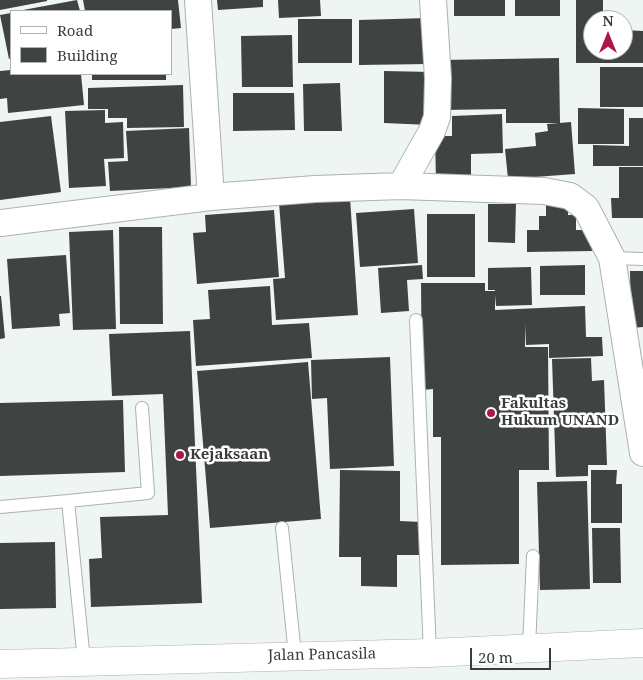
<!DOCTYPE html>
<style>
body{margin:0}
#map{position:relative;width:643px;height:680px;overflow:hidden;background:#eef5f3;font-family:"Noto Serif",serif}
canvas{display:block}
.legend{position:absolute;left:10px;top:10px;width:162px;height:65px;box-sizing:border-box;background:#fff;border:1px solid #b0b1b1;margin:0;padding:6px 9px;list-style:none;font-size:15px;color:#3a3d3c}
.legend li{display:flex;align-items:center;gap:10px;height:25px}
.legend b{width:25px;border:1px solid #b0b1b1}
.north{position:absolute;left:583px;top:10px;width:50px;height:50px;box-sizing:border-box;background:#fff;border:1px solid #b0b1b1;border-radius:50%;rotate:0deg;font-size:14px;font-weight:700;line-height:20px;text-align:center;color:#3a3d3c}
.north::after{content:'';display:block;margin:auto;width:18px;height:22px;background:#ab1746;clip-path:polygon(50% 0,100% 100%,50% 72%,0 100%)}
.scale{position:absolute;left:470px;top:648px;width:81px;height:22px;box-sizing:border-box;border:2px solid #3a3d3c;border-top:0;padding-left:6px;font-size:15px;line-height:18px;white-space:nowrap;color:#3a3d3c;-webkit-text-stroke:4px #fff;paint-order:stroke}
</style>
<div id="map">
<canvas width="643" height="680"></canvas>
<ul class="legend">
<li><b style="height:6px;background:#fff"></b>Road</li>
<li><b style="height:14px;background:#3f4443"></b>Building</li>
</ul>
<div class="north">N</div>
<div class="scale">20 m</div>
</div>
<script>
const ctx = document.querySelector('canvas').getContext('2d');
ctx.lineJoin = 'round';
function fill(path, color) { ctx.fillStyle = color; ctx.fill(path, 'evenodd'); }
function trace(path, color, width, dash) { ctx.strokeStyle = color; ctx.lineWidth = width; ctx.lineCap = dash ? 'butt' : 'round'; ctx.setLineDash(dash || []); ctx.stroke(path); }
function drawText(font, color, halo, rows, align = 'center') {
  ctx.font = font + ' "Noto Serif",serif'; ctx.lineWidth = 5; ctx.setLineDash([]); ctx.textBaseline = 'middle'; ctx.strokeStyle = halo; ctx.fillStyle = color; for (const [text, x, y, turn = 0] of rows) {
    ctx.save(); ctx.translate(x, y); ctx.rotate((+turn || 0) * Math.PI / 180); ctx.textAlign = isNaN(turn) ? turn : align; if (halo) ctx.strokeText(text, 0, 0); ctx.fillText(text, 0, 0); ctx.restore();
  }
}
fill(new Path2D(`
 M0 0H47V1L0 10Z
 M77 0 80 11H23V10Z
 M83 0H178L181 28 171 29V11H85Z
 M217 0H263V7L218 10Z
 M278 0H320L321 16 279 18Z
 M454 0H505V16H454Z
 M515 0H560V16H515Z
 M576 0H603V20H593V50H623V30L643 31V63H576Z
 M11 13V58L9 59 0 15Z
 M428 18 429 64 359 65V20Z
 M298 19H352V63H298Z
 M292 35 293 87H242L241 36Z
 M559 58 560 123H506V109L443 110 442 60Z
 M600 67H643V107H600Z
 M11 70V74H81L84 105 8 113 7 98 0 99V71Z
 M384 71 432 72 430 125 384 123Z
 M92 74H166V80H92Z
 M340 83 342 131H304L303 84Z
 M183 85 184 127 127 128V118H108V109H88V88Z
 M233 93H294L295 130 233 131Z
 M578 108 624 109V144H578Z
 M105 110V123L123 122 124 158 104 159 106 186 69 188 65 111Z
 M502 114 503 153 471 154V180L436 181 435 136H452V116Z
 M51 116 61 192 0 200V122Z
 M629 118H643V166H593V145L629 146Z
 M571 122 575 174 508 179 505 149 536 146 535 133 548 131 547 124Z
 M189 128 191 187 110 191 108 162 128 161 126 131Z
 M619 167H643V218H612L611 198H619Z
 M350 198 358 315 276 320 273 279 285 278 279 203Z
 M546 202H568V215H576V230H591L592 251 527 252V230H539V216H546Z
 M488 204H516L515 243 488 242Z
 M414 209 418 263 360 267 356 213Z
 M274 210 279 277 197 284 193 233 206 232 205 215Z
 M427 214H475V277H427Z
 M119 227H162L163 324H120Z
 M113 230 116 329 73 330 69 232Z
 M66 255 70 313 59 314 60 326 12 329 7 259Z
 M422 265 423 279 407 280 409 311 381 313 378 268Z
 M585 265V295H540V266Z
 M531 267 532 305 496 306 495 295V310L585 306 586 337H602L603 356 549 358V344L526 345 525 324V347H548L549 470H519V564L441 565V437H433V389L422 390 421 283H485V291H495V290H488V268Z
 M630 271H643V327L631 328Z
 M270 286 272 325 309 323 312 358 196 366 193 320 210 319 208 290Z
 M0 296H1L5 338 0 339Z
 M190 331 202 603 91 607 89 559 102 558 100 517 168 515 163 394 112 396 109 334Z
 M390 357 394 466 330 469 327 398 312 399 311 360Z
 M591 358 592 381 604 380 607 465H588V476L556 477 552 359Z
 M308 362 321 519 210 528 197 371Z
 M123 400 125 472 0 476V403Z
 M340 470 400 471V521L422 522 421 555H397V587L361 586V557H339Z
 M591 470H617L616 484H622V523H591Z
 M587 481 590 589 540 590 537 482Z
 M592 528H620L621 583H593Z
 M55 542 56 608 0 609V543Z`), '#3f4443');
const lane = new Path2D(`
 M612 258 643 259
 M416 320 430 653
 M0 507 68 501
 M282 528 295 655
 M529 648 533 556
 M84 661 68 501 148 493 142 408`);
const street = new Path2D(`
 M198 0 211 197
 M401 186 432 131 437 117 438 78 433 0
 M0 223 211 197 315 189 401 186 544 191 570 196 586 208 612 258 643 453`);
const secondary = new Path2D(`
 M0 664 430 653 643 643`);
trace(lane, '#abb2b0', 14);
trace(street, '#abb2b0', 28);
trace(secondary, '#abb2b0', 29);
trace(lane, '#fff', 12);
trace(street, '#fff', 26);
trace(secondary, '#fff', 28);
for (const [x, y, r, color] of [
 [491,413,5,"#ab1746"],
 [180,455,5,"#ab1746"]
]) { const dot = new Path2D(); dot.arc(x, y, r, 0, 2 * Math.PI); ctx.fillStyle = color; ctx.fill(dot); trace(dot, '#fff', 2); }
drawText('bold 15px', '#3a3d3c', '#fff', [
 ["Fakultas",501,404],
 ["Hukum UNAND",501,421],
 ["Kejaksaan",190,455]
], 'left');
drawText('15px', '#3a3d3c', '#fff', [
 ["Jalan Pancasila",322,655,-1]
]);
</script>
